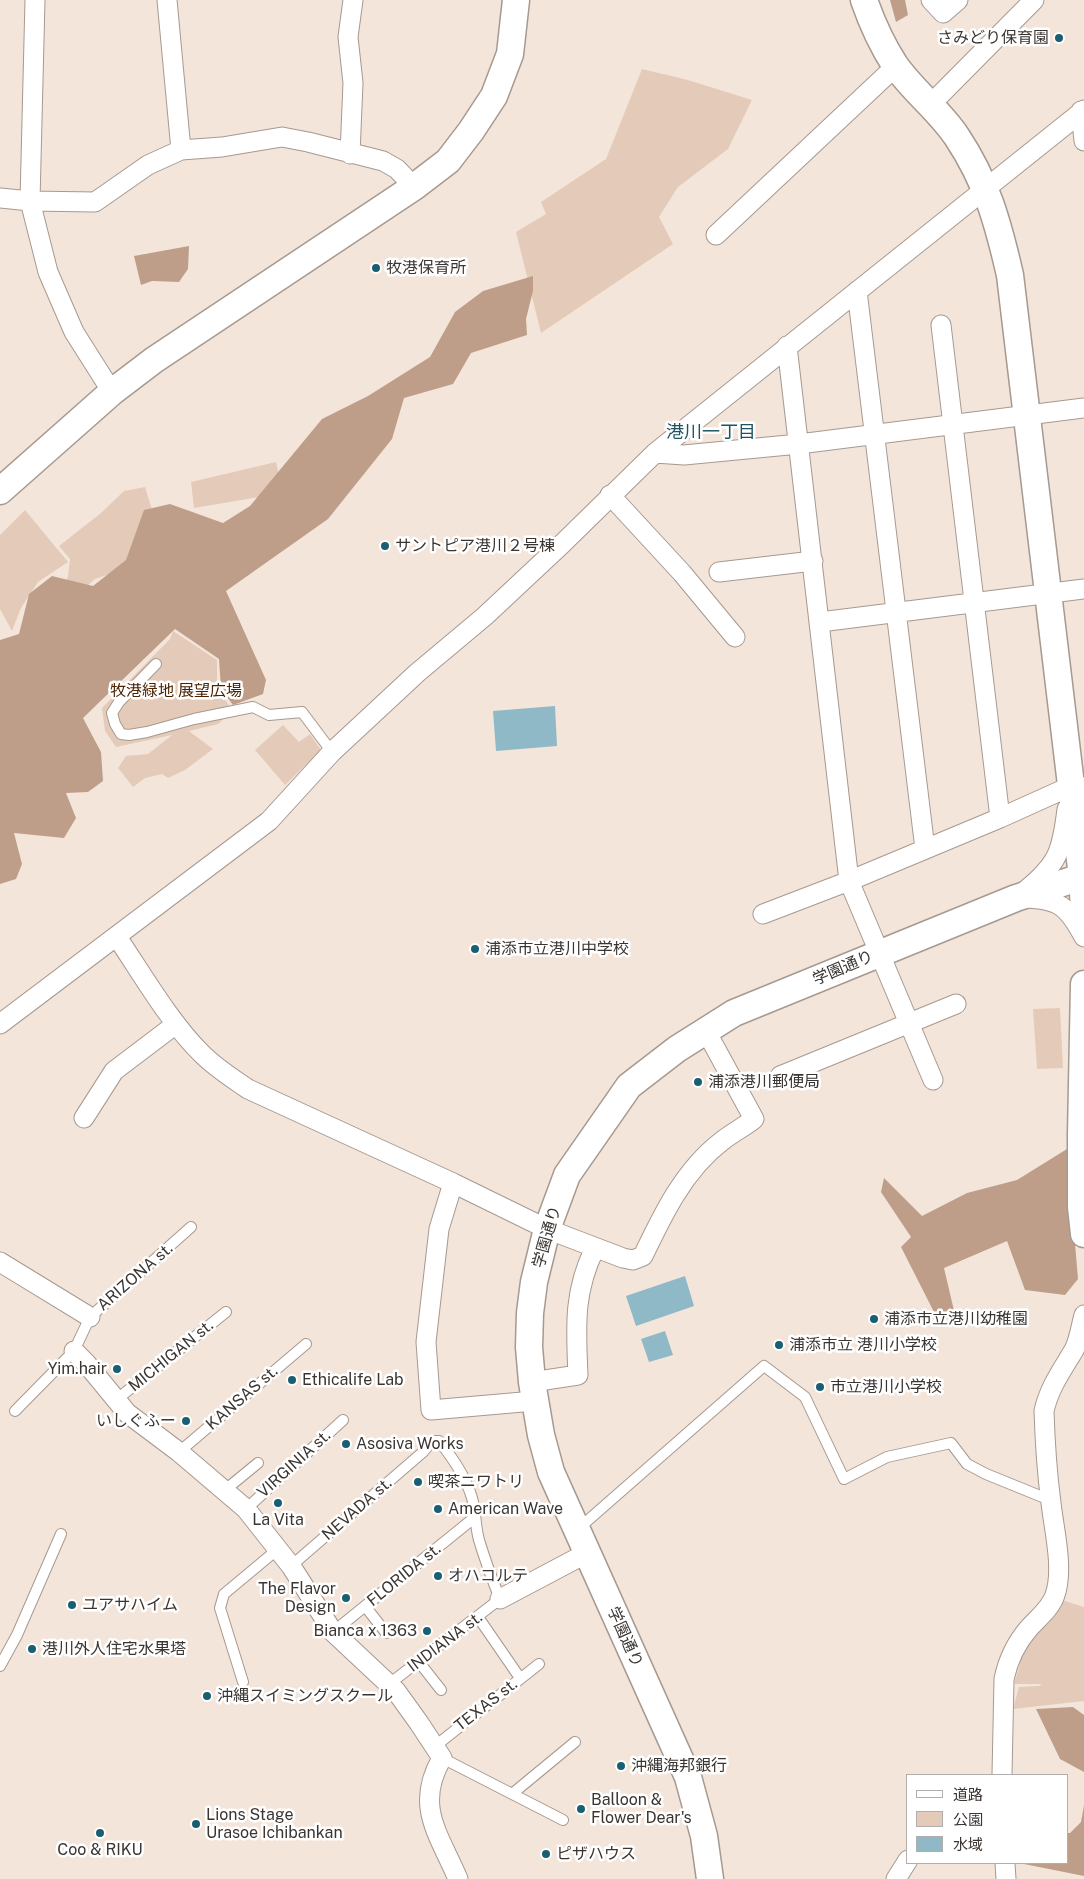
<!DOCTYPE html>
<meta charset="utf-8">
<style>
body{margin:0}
#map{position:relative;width:1084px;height:1879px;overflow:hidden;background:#f4e5db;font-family:"Public Sans","Noto Sans JP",sans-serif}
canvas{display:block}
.legend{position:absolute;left:906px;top:1774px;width:162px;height:90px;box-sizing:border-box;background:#fff;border:1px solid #b1aead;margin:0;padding:6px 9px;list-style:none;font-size:15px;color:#3b3532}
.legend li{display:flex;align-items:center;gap:10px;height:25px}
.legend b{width:25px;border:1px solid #b1aead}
</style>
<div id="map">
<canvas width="1084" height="1879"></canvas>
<ul class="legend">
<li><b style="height:6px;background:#fff"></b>道路</li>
<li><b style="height:14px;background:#e4cbb9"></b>公園</li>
<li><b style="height:14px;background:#8fb9c6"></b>水域</li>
</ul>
</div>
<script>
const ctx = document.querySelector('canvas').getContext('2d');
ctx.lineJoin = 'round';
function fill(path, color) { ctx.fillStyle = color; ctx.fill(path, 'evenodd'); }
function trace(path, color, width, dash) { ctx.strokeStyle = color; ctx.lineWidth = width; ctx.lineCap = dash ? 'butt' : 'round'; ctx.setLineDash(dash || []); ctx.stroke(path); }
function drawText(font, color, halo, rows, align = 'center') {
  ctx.font = font + ' "Public Sans","Noto Sans JP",sans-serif'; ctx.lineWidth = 5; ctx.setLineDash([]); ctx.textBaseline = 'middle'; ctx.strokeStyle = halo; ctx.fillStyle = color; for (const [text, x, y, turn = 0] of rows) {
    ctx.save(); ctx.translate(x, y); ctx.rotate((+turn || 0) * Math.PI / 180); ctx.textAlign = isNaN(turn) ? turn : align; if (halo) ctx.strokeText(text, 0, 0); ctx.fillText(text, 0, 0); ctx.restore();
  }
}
fill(new Path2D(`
 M642 69 688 80 752 100 728 149 678 187 659 217 673 244 541 333 516 232 546 214 541 202 606 159Z
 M276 462 283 493 194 508 191 482Z
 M145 487 166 555 95 579 77 595 64 588 68 576 70 559 59 546 101 513 124 491Z
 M25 510 68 562 38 582 21 608 12 631 0 609V535Z
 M173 631 217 660V688L233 711 218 724 189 731 213 749 185 770 168 778 162 774 145 778 133 787 118 768 126 756 148 754 172 735 116 747 105 731 102 708 170 639Z
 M283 725 299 742 310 734 321 750 285 785 255 750Z
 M1060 1008 1063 1068 1037 1069 1033 1009Z
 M1062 1600 1084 1607V1701L1013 1709 1019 1687 1039 1686 1042 1684H1014L1026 1643Z`), '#e4cbb9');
fill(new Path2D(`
 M890 0H905L908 15 896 22Z
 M189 246 188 269 179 282 152 281 141 285 134 256Z
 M533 276V291L526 319 527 335 471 353 453 384 404 398 392 439 328 519 226 591 266 680 263 694 233 705 221 689 219 659 175 629 83 718 101 752 103 781 88 792 66 793 76 818 64 838 14 833 22 864 16 879 0 884V640L19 634 29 594 52 576 93 586 126 560 144 510 170 504 223 523 250 506 322 419 368 396 430 357 455 312 483 291Z
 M1067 1149 1078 1279 1065 1295 1025 1290 1007 1241 944 1268 955 1315 938 1320 901 1247 911 1237 881 1192 884 1178 922 1216 967 1193 1017 1180Z
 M1073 1707 1084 1715V1772L1060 1759 1036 1709Z
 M1084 1805V1876L1019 1863H1068V1833H1070L1081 1822Z`), '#be9e88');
fill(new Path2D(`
 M555 706 557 746 496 751 493 711Z
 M685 1276 694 1306 636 1326 626 1296Z
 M665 1331 673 1355 649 1362 641 1339Z`), '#8fb9c6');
const lane = new Path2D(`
 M156 664 119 702 112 713 115 724 121 734 129 735 147 732 194 719 253 707 269 715 302 712 332 752
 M116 1400 226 1312
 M15 1411 74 1351 90 1317 191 1227
 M179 1452 306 1344
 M225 1490 258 1463
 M246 1509 343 1420
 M578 1529 764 1366 805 1397 844 1479 887 1457 951 1443 967 1464 986 1474 1050 1500
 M291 1566 423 1452 432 1441H439C452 1457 466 1477 472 1498 476 1511 475 1526 479 1540 485 1560 492 1579 500 1599L389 1684
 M365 1606 386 1633
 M478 1617 520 1678
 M333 1632 474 1518
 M419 1662 441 1690
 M0 1666 17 1635 61 1534
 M243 1682 220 1608 224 1594 278 1549
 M434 1747 539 1664
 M442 1758 563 1820
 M512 1794 575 1742`);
const street = new Path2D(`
 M35 0 30 201 48 272 74 332 112 392
 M167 0 181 150
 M931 0 943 13 958 0
 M930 105 1034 0
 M1081 111 1084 141
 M350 154 353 83 348 37 353 0
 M0 198 30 201 95 202 148 165 181 150 222 147 282 137 308 142 383 161 397 169 414 187
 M716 235 896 66
 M857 291 925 849
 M941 325 1000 818
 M787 346 849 881 933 1080
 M655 453 684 455 799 444 1084 408
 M610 495 682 573 735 637
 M719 572 813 561
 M820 622 1084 589
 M1026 890C1058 864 1062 851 1067 809
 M1025 898C1060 899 1068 907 1084 937
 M763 914 849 881 1000 818 1071 786 1083 787
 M117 937C142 974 171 1024 202 1054 216 1068 232 1078 248 1089L453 1183 547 1229 623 1258 633 1260 643 1256C663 1214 684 1170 722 1141 732 1133 744 1127 754 1119L706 1031
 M0 1024 269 821 332 752 417 673 485 616 563 543 655 453 1084 110
 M780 1076 956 1004
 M84 1118 114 1071 176 1024
 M453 1183 439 1229 426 1342 431 1410 534 1401
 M0 1262 90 1317
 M74 1351 86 1363 127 1413 179 1452 246 1509 291 1566 333 1632 396 1691 419 1723 442 1758C414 1806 439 1834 458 1879
 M532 1382 578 1375C576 1328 573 1292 595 1248
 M500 1599 587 1553
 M1002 1775 1004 1679C1008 1660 1016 1643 1029 1628 1038 1618 1051 1608 1055 1595 1064 1569 1054 1530 1051 1503 1047 1473 1045 1442 1044 1411 1049 1388 1062 1370 1074 1350 1079 1340 1081 1326 1084 1315
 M1005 1863 1006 1879
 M896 1879 908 1860`);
const secondary = new Path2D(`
 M864 0C872 23 882 45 895 65 913 91 940 111 957 137 987 182 998 223 1010 275L1082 877 1084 909
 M0 491 112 392 154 360 414 187 448 161 471 131 494 96 510 54 516 0
 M1084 984 1081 1135V1207L1084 1234
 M710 1879 704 1836 688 1777 551 1472 541 1435 532 1382 529 1347 530 1313 534 1282 547 1229 567 1175 629 1086 677 1049 734 1013 1016 898 1084 876`);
trace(lane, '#a6998f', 12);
trace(street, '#a6998f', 21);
trace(secondary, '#a6998f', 29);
trace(lane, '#fff', 10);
trace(street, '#fff', 19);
trace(secondary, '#fff', 26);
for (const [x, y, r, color] of [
 [1059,38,5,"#195e71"],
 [376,268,5,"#195e71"],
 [385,546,5,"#195e71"],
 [475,949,5,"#195e71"],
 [698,1082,5,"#195e71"],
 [874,1319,5,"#195e71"],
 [779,1345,5,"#195e71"],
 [117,1369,5,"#195e71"],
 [292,1380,5,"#195e71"],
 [820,1387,5,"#195e71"],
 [186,1421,5,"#195e71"],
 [346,1444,5,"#195e71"],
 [418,1482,5,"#195e71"],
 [278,1503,5,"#195e71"],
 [438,1509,5,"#195e71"],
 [438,1576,5,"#195e71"],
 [346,1598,5,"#195e71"],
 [72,1605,5,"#195e71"],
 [427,1631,5,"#195e71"],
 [32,1649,5,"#195e71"],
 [207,1696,5,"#195e71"],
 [621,1766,5,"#195e71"],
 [581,1809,5,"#195e71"],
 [196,1824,5,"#195e71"],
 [100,1833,5,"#195e71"],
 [546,1854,5,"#195e71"]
]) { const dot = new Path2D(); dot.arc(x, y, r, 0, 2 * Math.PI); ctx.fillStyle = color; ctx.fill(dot); trace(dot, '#fff', 2); }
drawText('16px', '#3b3532', '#fff', [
 ["さみどり保育園",1049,38,"right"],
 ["牧港保育所",386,268],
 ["サントピア港川２号棟",395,546],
 ["浦添市立港川中学校",485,949],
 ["浦添港川郵便局",708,1082],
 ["浦添市立港川幼稚園",884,1319],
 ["浦添市立 港川小学校",789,1345],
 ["Yim.hair",107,1369,"right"],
 ["Ethicalife Lab",302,1380],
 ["市立港川小学校",830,1387],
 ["いしぐふー",176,1421,"right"],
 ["Asosiva Works",356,1444],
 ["喫茶ニワトリ",428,1482],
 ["American Wave",448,1509],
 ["La Vita",278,1520,"center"],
 ["オハコルテ",448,1576],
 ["The Flavor",336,1589,"right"],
 ["Design",336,1607,"right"],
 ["ユアサハイム",82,1605],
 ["Bianca x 1363",417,1631,"right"],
 ["港川外人住宅水果塔",42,1649],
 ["沖縄スイミングスクール",217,1696],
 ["沖縄海邦銀行",631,1766],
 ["Balloon &",591,1800],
 ["Flower Dear's",591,1818],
 ["Lions Stage",206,1815],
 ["Urasoe Ichibankan",206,1833],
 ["Coo & RIKU",100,1850,"center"],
 ["ピザハウス",556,1854]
], 'left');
drawText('16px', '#4c2300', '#fff', [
 ["牧港緑地 展望広場",176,691]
]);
drawText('16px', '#3b3532', '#fff', [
 ["学園通り",843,968,-23],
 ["学園通り",547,1237,-74],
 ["ARIZONA st.",135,1277,-41],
 ["MICHIGAN st.",171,1356,-39],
 ["KANSAS st.",242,1398,-41],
 ["VIRGINIA st.",294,1464,-42],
 ["NEVADA st.",357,1509,-41],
 ["FLORIDA st.",404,1575,-39],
 ["学園通り",625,1637,66],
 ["INDIANA st.",445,1642,-37],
 ["TEXAS st.",486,1705,-38]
]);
drawText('18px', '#1e5362', '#fff', [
 ["港川一丁目",711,432]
]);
</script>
